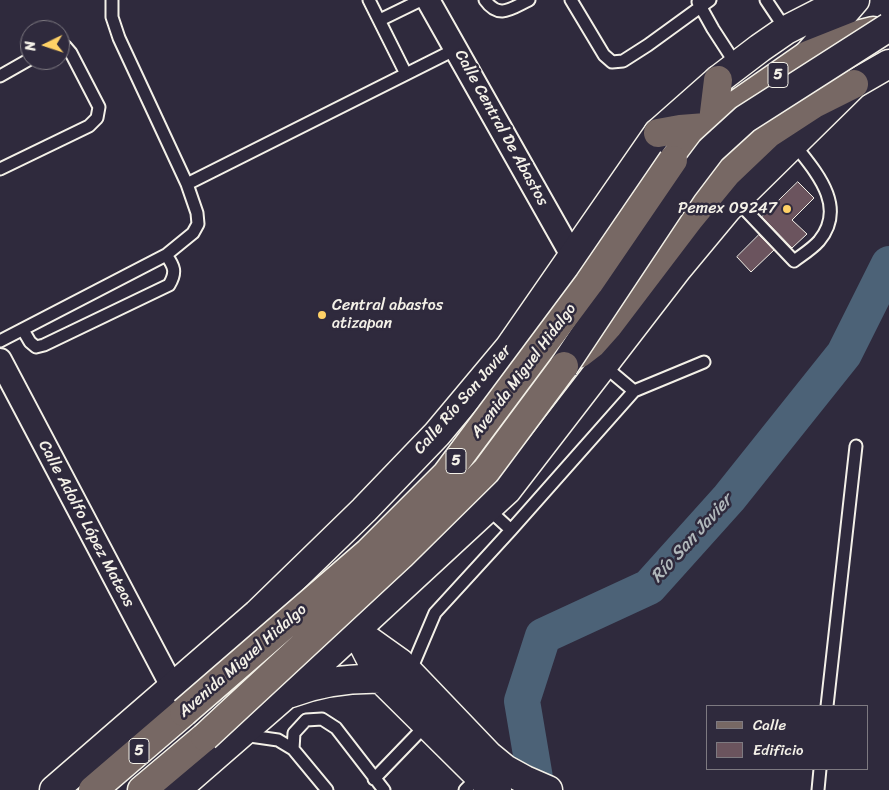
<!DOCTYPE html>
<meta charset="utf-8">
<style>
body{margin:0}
#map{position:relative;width:889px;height:790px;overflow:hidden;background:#2f2a3d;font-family:Sriracha,sans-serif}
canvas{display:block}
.legend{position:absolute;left:706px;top:705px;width:162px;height:65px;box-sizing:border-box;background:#2f2a3d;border:1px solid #7e7a81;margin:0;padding:6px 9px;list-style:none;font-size:15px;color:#f4f1e8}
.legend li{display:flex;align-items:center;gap:10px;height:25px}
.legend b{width:25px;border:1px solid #7e7a81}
.north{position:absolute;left:20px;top:20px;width:50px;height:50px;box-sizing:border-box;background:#2f2a3d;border:1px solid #7e7a81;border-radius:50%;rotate:266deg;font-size:14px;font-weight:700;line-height:20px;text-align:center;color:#f4f1e8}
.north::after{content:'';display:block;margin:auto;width:18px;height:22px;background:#ffd166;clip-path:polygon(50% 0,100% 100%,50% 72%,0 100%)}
</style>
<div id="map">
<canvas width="889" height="790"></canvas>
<ul class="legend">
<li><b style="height:6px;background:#776864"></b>Calle</li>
<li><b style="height:14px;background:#6b545e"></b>Edificio</li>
</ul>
<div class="north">N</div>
</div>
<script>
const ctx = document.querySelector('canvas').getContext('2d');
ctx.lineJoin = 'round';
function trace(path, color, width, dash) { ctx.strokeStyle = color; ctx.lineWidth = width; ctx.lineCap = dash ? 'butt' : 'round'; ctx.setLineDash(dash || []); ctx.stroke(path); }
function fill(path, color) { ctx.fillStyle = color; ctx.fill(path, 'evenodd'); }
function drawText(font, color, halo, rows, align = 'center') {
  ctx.font = font + ' Sriracha,sans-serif'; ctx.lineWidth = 5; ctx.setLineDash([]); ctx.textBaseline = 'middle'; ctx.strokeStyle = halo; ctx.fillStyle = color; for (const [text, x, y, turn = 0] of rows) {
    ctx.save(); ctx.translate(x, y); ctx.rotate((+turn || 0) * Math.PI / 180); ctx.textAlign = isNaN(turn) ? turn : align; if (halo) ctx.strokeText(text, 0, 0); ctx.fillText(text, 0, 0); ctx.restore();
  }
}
trace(new Path2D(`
 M537 790 522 701 543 636 649 587 729 498 844 354 889 264`), '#4c6277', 36);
const building = new Path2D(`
 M798 182 814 198 792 220 807 234 792 248 762 217Z
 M759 235 774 250 751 272 737 257Z`);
fill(building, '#6b545e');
trace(building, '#f4f1e8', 1);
const lane = new Path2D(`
 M112 0V17L119 38 187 184 456 49
 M369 0 406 74
 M485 0C499 20 512 8 529 0
 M571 0 604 55 612 62 623 61 648 45 710 0
 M766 0 786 30
 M698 2 713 29 737 66
 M380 20 421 0
 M0 76 30 59
 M0 169 89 126 97 118 99 107 71 53 65 46 60 47
 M736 200 794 261C802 255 812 249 819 241 848 206 815 171 794 144
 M23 330 30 342 36 347 44 345 169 285C177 272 174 266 166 255
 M0 341 166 255 193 233 198 224 197 213 187 184
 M603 365 634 391
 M487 508 511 530
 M410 672 435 613 511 530 634 391 704 362
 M827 706 856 446
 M243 735 278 740 293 749 327 790
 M293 749 294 733 306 720 322 719 336 728 384 790
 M374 779 426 725
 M465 790 479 776
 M818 790 820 769`);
const street = new Path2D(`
 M428 0 573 257
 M0 360 173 688`);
const secondary = new Path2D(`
 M808 55 855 0
 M341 621 400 663 488 755 505 769 525 780 548 790
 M359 636 381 679 479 776 497 790
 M291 693C321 682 350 678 381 679
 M54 790 257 614 364 510 437 434 509 348 658 133 718 80 760 48 786 30 831 7 849 0
 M176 790 283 697 507 490 678 268 727 209 854 84 889 64`);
const primary = new Path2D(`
 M713 121 718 80
 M658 133 680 129 706 127
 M673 160 682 149 713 121 808 55 861 34 873 31
 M579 354 592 344 608 326 690 218 727 173 768 134 814 104 854 84
 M93 790 184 712
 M142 790 205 737`);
trace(lane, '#f4f1e8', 15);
trace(street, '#f4f1e8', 26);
trace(secondary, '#f4f1e8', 31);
trace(primary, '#f4f1e8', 31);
trace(lane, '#2f2a3d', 11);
trace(street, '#2f2a3d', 22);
trace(secondary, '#2f2a3d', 28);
trace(primary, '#776864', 28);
const secondaryBridge = new Path2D(`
 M564 366 683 187 711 150 745 119 889 27`);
const primaryBridge = new Path2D(`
 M184 712 369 552 446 475 589 283 673 160
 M205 737 401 555 486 471 564 366`);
trace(secondaryBridge, '#f4f1e8', 31, []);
trace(primaryBridge, '#f4f1e8', 31, []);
trace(secondaryBridge, '#2f2a3d', 28);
trace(primaryBridge, '#776864', 28);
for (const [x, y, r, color] of [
 [787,209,5,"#ffd166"],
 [322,315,5,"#ffd166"]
]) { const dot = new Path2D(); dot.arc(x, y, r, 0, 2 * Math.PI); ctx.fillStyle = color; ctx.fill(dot); trace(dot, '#2f2a3d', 2); }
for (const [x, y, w] of [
 [778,75,20],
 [456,461,20],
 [139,751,20]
]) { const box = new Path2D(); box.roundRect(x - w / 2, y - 12.5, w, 25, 4); ctx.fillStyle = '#2f2a3d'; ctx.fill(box); trace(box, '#f4f1e8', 1); }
drawText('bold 15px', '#f4f1e8', null, [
 ["5",778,75],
 ["5",456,461],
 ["5",139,751]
]);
drawText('16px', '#f4f1e8', '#2f2a3d', [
 ["Calle Central De Abastos",501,128,61],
 ["Avenida Miguel Hidalgo",524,371,-53],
 ["Calle Río San Javier",463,400,-49],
 ["Calle Adolfo López Mateos",86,524,62],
 ["Avenida Miguel Hidalgo",243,661,-41]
]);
drawText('16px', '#f4f1e8', '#2f2a3d', [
 ["Pemex 09247",777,209],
 ["Central abastos",332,306,"left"],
 ["atizapan",332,324,"left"]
], 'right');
drawText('italic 18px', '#b1b8bb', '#2f2a3d', [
 ["Río San Javier",692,539,-48]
]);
</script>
